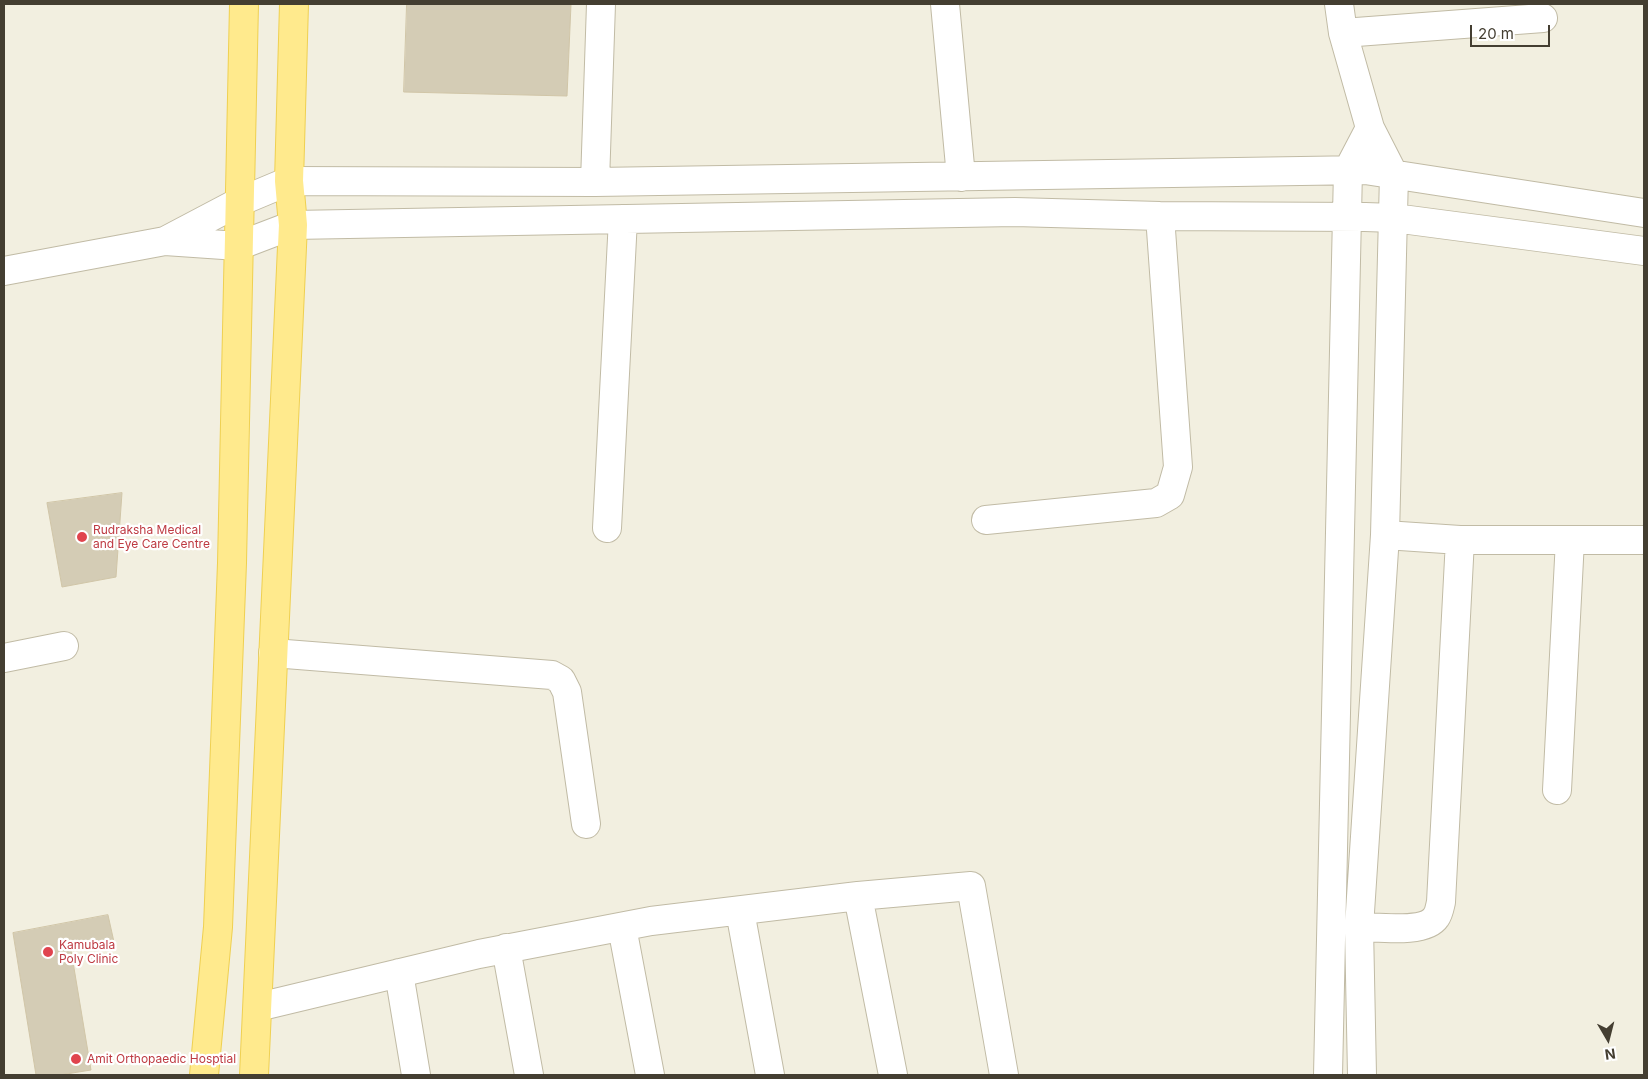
<!DOCTYPE html>
<style>
body{margin:0}
#map{position:relative;width:1648px;height:1079px;overflow:hidden;background:#f2efe0;font-family:Inter,sans-serif}
canvas{display:block}
.frame{position:absolute;inset:0;border:5px solid #443e31;pointer-events:none}
.north{position:absolute;left:1583px;top:1014px;width:50px;height:50px;-webkit-text-stroke:4px #fff;paint-order:stroke;rotate:172deg;font-size:14px;font-weight:700;line-height:20px;text-align:center;color:#443e31}
.north::after{content:'';display:block;margin:auto;width:18px;height:22px;background:#443e31;clip-path:polygon(50% 0,100% 100%,50% 72%,0 100%)}
.scale{position:absolute;left:1470px;top:25px;width:80px;height:22px;box-sizing:border-box;border:2px solid #443e31;border-top:0;padding-left:6px;font-size:15px;line-height:18px;white-space:nowrap;color:#443e31;-webkit-text-stroke:4px #fff;paint-order:stroke}
</style>
<div id="map">
<canvas width="1648" height="1079"></canvas>
<div class="frame"></div>
<div class="north">N</div>
<div class="scale">20 m</div>
</div>
<script>
const ctx = document.querySelector('canvas').getContext('2d');
ctx.lineJoin = 'round';
function fill(path, color) { ctx.fillStyle = color; ctx.fill(path, 'evenodd'); }
function trace(path, color, width, dash) { ctx.strokeStyle = color; ctx.lineWidth = width; ctx.lineCap = dash ? 'butt' : 'round'; ctx.setLineDash(dash || []); ctx.stroke(path); }
function drawText(font, color, halo, rows, align = 'center') {
  ctx.font = font + ' Inter,sans-serif'; ctx.lineWidth = 4.5; ctx.setLineDash([]); ctx.textBaseline = 'middle'; ctx.strokeStyle = halo; ctx.fillStyle = color; for (const [text, x, y, turn = 0] of rows) {
    ctx.save(); ctx.translate(x, y); ctx.rotate((+turn || 0) * Math.PI / 180); ctx.textAlign = isNaN(turn) ? turn : align; if (halo) ctx.strokeText(text, 0, 0); ctx.fillText(text, 0, 0); ctx.restore();
  }
}
const building = new Path2D(`
 M407 4H571L567 96 404 92Z
 M122 493 116 577 62 587 47 503Z
 M108 915 114 942 71 950 91 1070 60 1075H36L13 933Z`);
fill(building, '#d4ccb5');
trace(building, '#d0c5a7', 1);
const minor = new Path2D(`
 M945 4 961 177
 M1339 4 1343 33 1370 128 1394 175 1385 535 1359 927 1362 1075
 M1343 33 1543 18
 M595 182 601 4
 M165 241 239 202 289 181 595 182 1365 170 1644 213
 M4 271 165 241 238 246 293 225 1015 212 1160 216 1365 217 1394 218 1644 251
 M986 520 1156 503 1170 495 1178 467 1160 216
 M607 528 623 219
 M1385 535 1460 540H1644
 M273 653 552 675 561 680 567 692 586 824
 M4 658 64 646
 M1557 790 1570 540
 M858 896 893 1075
 M740 911 770 1075
 M622 927 650 1075
 M1359 927C1377 927 1425 934 1436 917 1439 913 1440 906 1441 902L1460 540
 M506 948 529 1075
 M399 973 416 1075
 M258 1007 479 954 651 921 858 896 971 886 1004 1075
 M1328 1075 1348 170 1370 128`);
const major = new Path2D(`
 M204 1075 218 927 232 563 244 4
 M254 1075 293 225 289 181 294 4`);
trace(minor, '#c1bba5', 30);
trace(major, '#efd051', 30);
trace(minor, '#fff', 28);
trace(major, '#ffea8d', 28);
for (const [x, y, r, color] of [
 [82,537,6,"#e0444e"],
 [48,952,6,"#e0444e"],
 [76,1059,6,"#e0444e"]
]) { const dot = new Path2D(); dot.arc(x, y, r, 0, 2 * Math.PI); ctx.fillStyle = color; ctx.fill(dot); trace(dot, '#fff', 2); }
drawText('12px', '#be3a42', '#fff', [
 ["Rudraksha Medical",93,530],
 ["and Eye Care Centre",93,544],
 ["Kamubala",59,945],
 ["Poly Clinic",59,959],
 ["Amit Orthopaedic Hosptial",87,1059]
], 'left');
</script>
